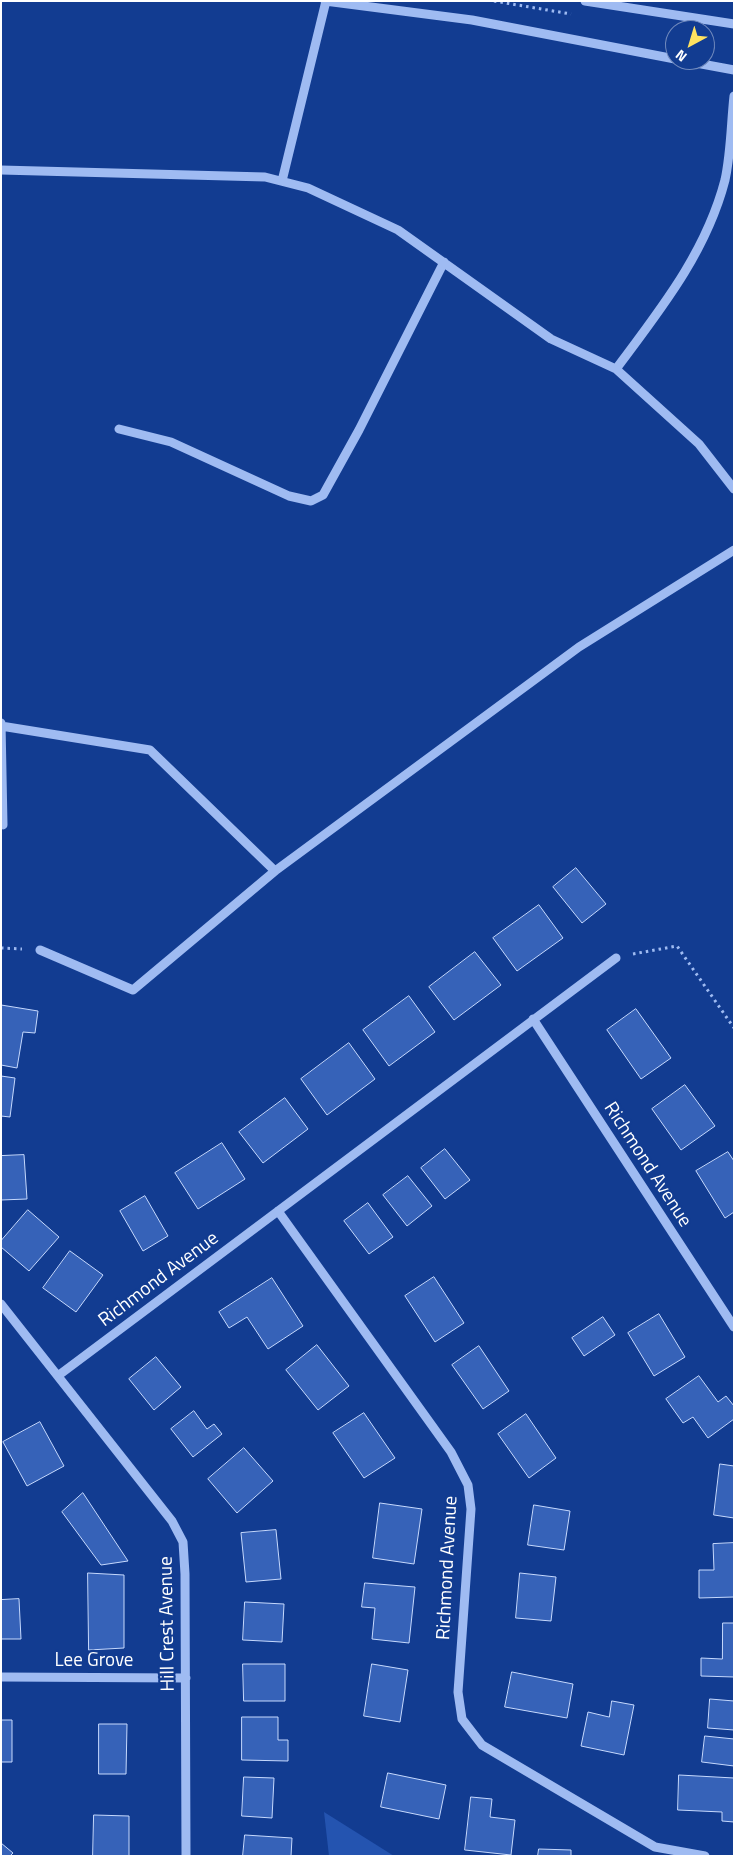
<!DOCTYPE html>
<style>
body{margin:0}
#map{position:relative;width:735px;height:1857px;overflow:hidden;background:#123c91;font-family:"Titillium Web",sans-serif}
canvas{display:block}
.frame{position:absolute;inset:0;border:2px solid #fff;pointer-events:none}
.north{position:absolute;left:665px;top:20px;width:50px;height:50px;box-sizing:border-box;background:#123c91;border:1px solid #718abd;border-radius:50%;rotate:219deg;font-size:14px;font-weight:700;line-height:20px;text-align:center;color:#fff}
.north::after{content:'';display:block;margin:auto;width:18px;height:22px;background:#ffe260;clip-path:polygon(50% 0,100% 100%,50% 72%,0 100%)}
</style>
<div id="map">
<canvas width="735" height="1857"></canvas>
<div class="frame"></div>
<div class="north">N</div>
</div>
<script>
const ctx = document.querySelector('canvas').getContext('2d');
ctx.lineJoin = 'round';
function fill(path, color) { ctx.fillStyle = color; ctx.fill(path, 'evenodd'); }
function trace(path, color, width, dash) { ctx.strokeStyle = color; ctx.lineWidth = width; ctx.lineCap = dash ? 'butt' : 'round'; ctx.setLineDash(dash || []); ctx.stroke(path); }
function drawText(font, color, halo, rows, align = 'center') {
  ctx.font = font + ' "Titillium Web",sans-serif'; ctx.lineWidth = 4.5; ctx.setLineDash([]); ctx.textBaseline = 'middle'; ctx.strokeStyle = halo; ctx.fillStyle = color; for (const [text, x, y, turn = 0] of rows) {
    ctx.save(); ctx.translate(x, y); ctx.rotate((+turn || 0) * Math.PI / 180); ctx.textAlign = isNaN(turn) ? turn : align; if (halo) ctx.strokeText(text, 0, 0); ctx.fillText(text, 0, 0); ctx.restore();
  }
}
fill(new Path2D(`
 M324 1812 394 1856H329Z`), '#2454b0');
const building = new Path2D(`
 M576 868 606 904 582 923 553 887Z
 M539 905 563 938 517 971 493 938Z
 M475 952 501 985 454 1020 429 987Z
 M409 996 435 1032 389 1066 363 1030Z
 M1 1005 38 1011 35 1033 23 1032 17 1068 1 1065Z
 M636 1009 671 1058 641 1079 607 1030Z
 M349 1043 375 1079 327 1115 301 1079Z
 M1 1076 15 1078 10 1117 1 1116Z
 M685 1085 715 1126 681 1150 652 1109Z
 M285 1098 308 1129 263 1163 239 1132Z
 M222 1143 245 1179 198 1209 175 1173Z
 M445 1149 470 1180 445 1199 421 1168Z
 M728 1152 734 1161V1212L725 1218 696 1171Z
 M24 1155 27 1199 1 1200V1156Z
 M408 1176 432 1206 407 1226 383 1195Z
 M145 1196 168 1236 143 1251 120 1211Z
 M368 1203 393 1237 369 1254 344 1221Z
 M28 1210 59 1237 29 1271 1 1247V1241Z
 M70 1251 103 1275 76 1312 43 1288Z
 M434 1277 464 1323 435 1342 405 1296Z
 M272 1278 303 1326 268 1349 247 1317 229 1328 219 1312Z
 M659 1314 685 1357 654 1376 628 1333Z
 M603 1317 615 1335 584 1356 572 1338Z
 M317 1345 349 1386 318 1410 286 1370Z
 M479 1346 509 1391 483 1409 452 1365Z
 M156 1357 181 1387 154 1410 129 1379Z
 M699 1376 718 1402 726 1396 734 1406V1419L708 1438 693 1417 683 1423 666 1399Z
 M194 1411 207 1429 214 1424 222 1434 193 1457 171 1429Z
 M364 1413 395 1458 364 1478 333 1433Z
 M526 1414 556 1458 529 1478 498 1434Z
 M40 1422 64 1466 27 1486 3 1442Z
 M244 1448 273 1481 237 1513 208 1479Z
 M720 1464 734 1466V1518L714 1515Z
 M83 1493 128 1561 101 1565 62 1512Z
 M380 1503 422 1509 414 1564 373 1558Z
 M534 1505 570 1511 564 1550 528 1545Z
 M276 1530 281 1579 246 1582 241 1533Z
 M734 1543V1597L699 1598V1570H714L713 1544Z
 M88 1573 124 1575V1648L89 1650Z
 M520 1573 556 1577 551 1621 516 1618Z
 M365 1583 415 1587 409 1643 372 1639 375 1608 362 1607Z
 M19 1599 21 1639H1V1600Z
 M245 1602 284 1604 282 1642 243 1640Z
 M723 1623H734V1677L701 1676V1658L722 1659Z
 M243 1664H285V1701H244Z
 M372 1664 408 1670 400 1722 364 1716Z
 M512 1672 573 1684 567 1718 505 1707Z
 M710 1699 734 1701V1730L708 1728Z
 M612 1701 634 1705 624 1755 581 1746 588 1712 609 1717Z
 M242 1717H278V1740H288V1761L242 1760Z
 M1 1720H12V1762H1Z
 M99 1724H127L126 1774H99Z
 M705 1736 734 1739V1766L702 1762Z
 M388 1773 446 1785 439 1819 381 1807Z
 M679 1775 734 1778V1822L722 1821V1812L678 1810Z
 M244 1777 274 1778 272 1818 242 1816Z
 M471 1797 492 1799 490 1817 515 1820 511 1855 465 1850Z
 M94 1815 129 1816V1856H93Z
 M245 1835 292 1838 291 1856H243Z
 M1 1843 13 1853 10 1856H1Z
 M539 1849 571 1850V1856H538Z`);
fill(building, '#3662b8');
trace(building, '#c6d9fd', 1);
trace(new Path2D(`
 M494 1 571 14
 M1 948 22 949
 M633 954 677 946 734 1028`), '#9fbbf2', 3, [2.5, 4]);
trace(new Path2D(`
 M325 1 472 20 675 59
 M585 1 734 24
 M680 60 734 70
 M1 170 265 177 308 188 398 230 551 339 616 369 699 444 734 489
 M282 181 326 1
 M616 369C660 310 706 253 725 180 731 153 731 123 734 96
 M119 429 171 442 289 496 311 501 323 495 359 430 444 262
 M1 723 3 825
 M1 726 150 750 275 871
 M40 950 133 990 275 871 579 647 734 550
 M533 1019 734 1327
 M278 1211 451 1452 468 1485 471 1509 458 1692 462 1719 482 1745 655 1847 705 1856
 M1 1304 172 1521 183 1542 185 1574 186 1856
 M59 1375 616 958
 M1 1677 186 1678`), '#9fbbf2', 9);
drawText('19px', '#fff', '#123c91', [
 ["Richmond Avenue",647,1165,57],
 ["Richmond Avenue",159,1280,-37],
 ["Richmond Avenue",448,1568,-87],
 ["Hill Crest Avenue",168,1624,-91],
 ["Lee Grove",94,1661]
]);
</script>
